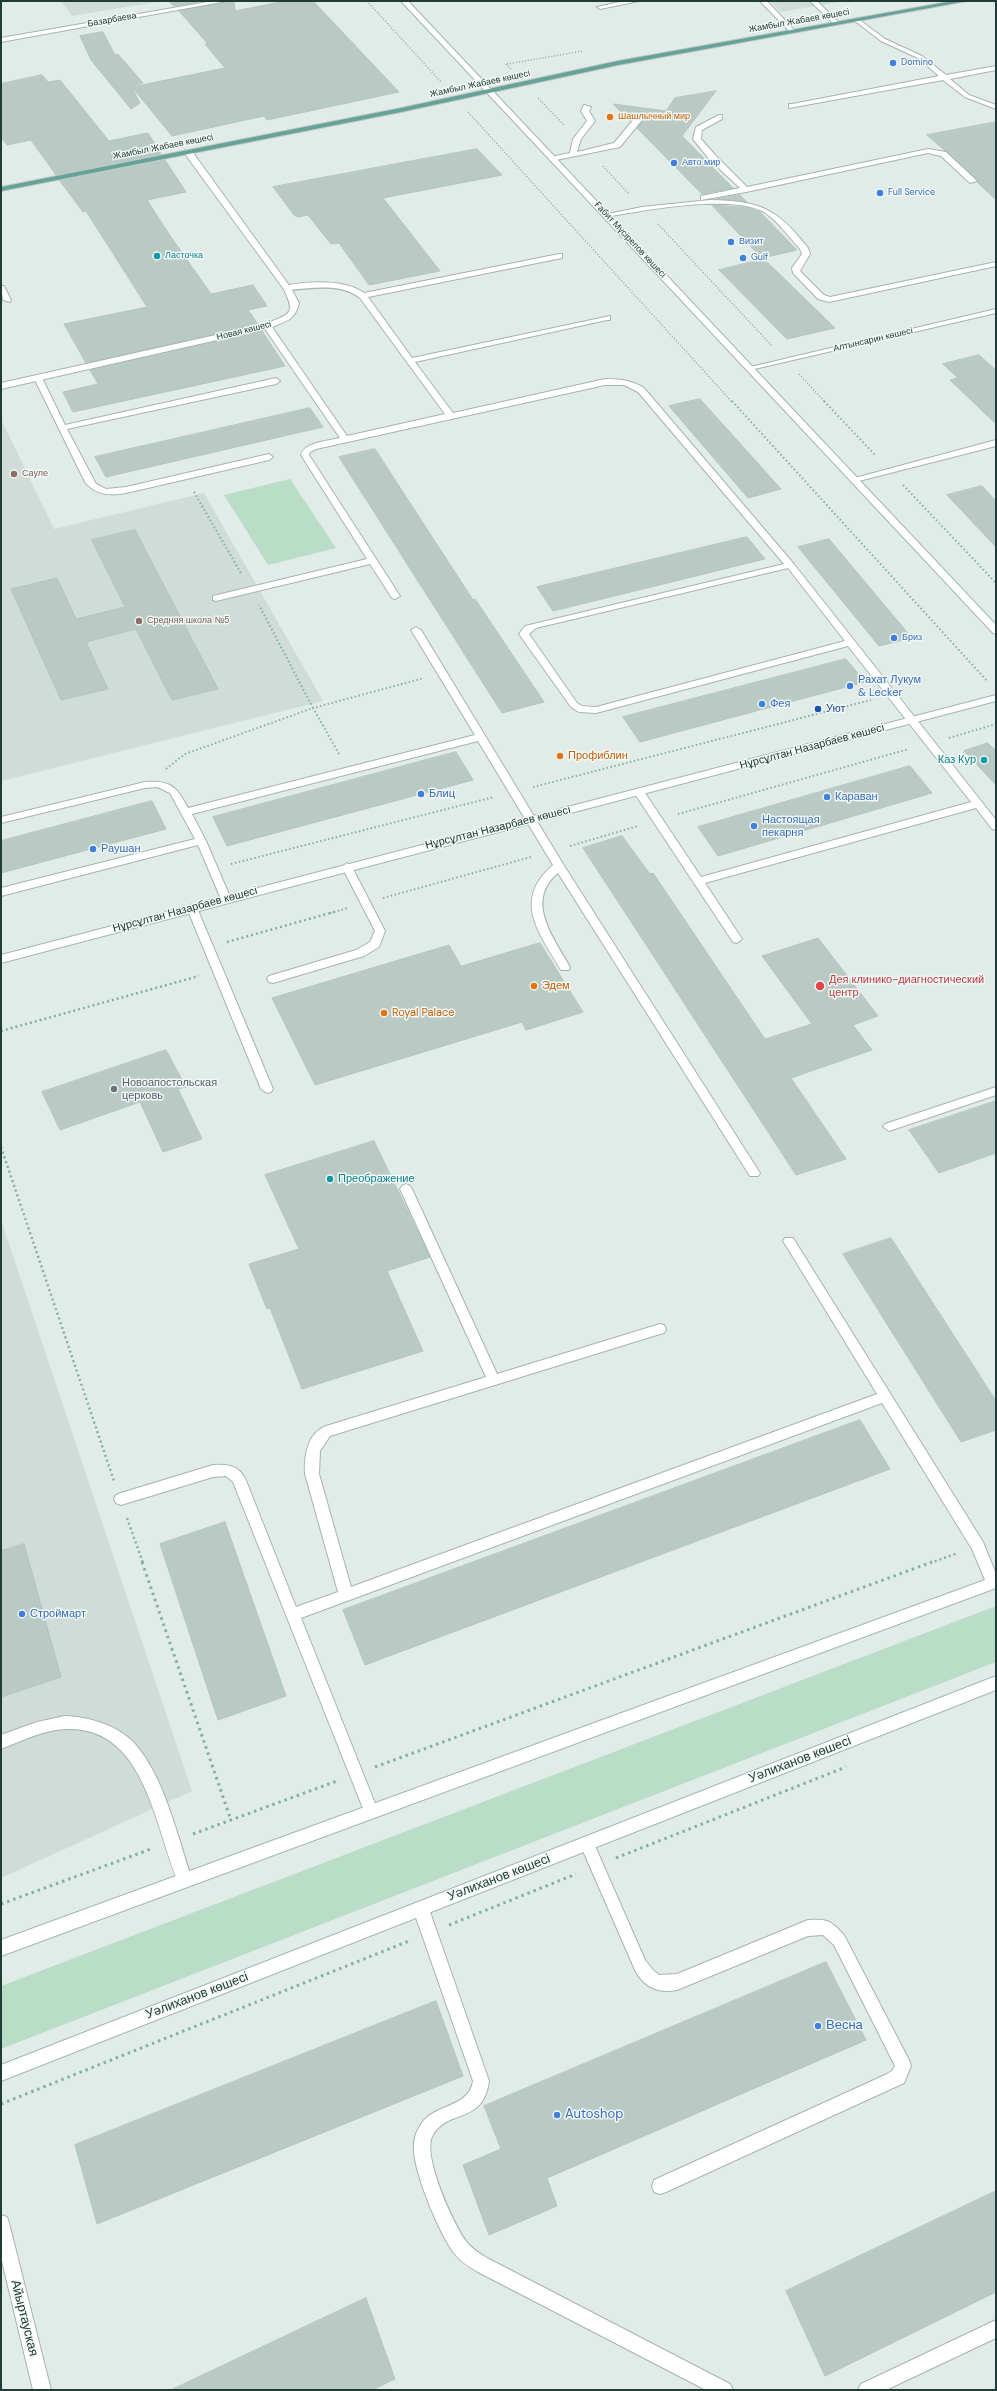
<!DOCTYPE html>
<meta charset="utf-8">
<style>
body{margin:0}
#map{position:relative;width:997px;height:2391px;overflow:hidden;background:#e1ece8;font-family:"DM Sans",sans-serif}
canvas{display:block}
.frame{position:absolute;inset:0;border:2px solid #213c37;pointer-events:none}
</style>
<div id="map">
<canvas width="997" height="2391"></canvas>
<div class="frame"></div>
</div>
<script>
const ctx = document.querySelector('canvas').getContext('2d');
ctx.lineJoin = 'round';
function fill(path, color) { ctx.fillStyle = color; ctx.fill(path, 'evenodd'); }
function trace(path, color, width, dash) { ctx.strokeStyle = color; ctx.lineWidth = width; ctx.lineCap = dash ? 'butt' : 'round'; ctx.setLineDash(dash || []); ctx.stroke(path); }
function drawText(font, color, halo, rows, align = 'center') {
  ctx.font = font + ' "DM Sans",sans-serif'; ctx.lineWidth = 3; ctx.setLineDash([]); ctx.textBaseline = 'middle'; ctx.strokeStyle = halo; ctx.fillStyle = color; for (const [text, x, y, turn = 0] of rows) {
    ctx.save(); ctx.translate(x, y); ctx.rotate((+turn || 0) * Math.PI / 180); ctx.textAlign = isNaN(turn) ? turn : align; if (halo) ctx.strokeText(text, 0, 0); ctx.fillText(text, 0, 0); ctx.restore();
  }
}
fill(new Path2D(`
 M61 1H163L72 16Z
 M770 1H845L781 12Z
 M1 419 54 529 204 493 323 701 1 781Z
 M1 1220 192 1791 1 1878Z`), '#cfdcd7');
fill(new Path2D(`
 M290 479 336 548 268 565 224 495Z
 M996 1606V1662L1 2049V1986Z`), '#b9ddc6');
const building = new Path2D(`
 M169 1H204L174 6Z
 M228 1H234L235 11 286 1H313L399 92 267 120 264 116 172 136 132 87 225 68 205 44H208L179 11Z
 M103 32 115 55 118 54 143 83 131 86 140 103 131 109 91 60 80 36Z
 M42 75 48 82 60 80 109 141 148 133 161 154 56 175 31 140 7 145 1 137V84Z
 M716 91 682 136 733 188 702 194 637 128 647 114 638 112 630 121 613 104 666 111 675 98Z
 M996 122V200L977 182 978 180 927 135Z
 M477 149 502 175 383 198 440 271 369 285 339 243 331 244 308 215 298 217 294 215 273 187Z
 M165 160 186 192 147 200 171 237 211 294 253 285 267 306 248 310 258 324 86 363 64 324 147 307 86 211 83 212 60 181Z
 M740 195 747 202 717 199Z
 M712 205 749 208 760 212 797 250 762 258Z
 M764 259 835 328 787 339 719 270Z
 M262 331 285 366 73 412 63 392 98 384 90 370Z
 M979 355 996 370V424L950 380 958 378 943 364Z
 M700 399 781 489 748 498 669 406Z
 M310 408 323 427 106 477 95 457Z
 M375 449 473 600 475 599 544 702 502 713 339 457Z
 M982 486 996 501V547L947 495Z
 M135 530 218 689 172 700 136 629 86 642 108 689 61 700 11 589 57 578 76 619 125 607 92 540Z
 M747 537 765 559 553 611 537 587Z
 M829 539 912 638 879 646 798 547Z
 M846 659 865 682 640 742 623 717Z
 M988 743 996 751V785L964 751Z
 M456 752 473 780 227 846 213 817Z
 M910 766 932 793 718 856 698 827Z
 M152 801 166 829 1 873V841Z
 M622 836 650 874 653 873 765 1039 812 1024 762 956 818 938 878 1016 853 1025 872 1050 791 1078 846 1159 796 1175 583 848Z
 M540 943 583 1012 526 1030 522 1022 315 1085 272 998 449 945 461 966Z
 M166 1050 186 1087 178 1089 202 1139 163 1152 140 1102 60 1130 42 1092Z
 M996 1101V1153L939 1173 909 1130Z
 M374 1141 430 1257 387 1271 423 1351 302 1389 270 1308 267 1309 249 1264 299 1249 265 1175Z
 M891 1238 996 1401V1430L961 1442 843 1254Z
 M860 1420 890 1469 365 1665 343 1610Z
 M225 1522 286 1696 218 1720 160 1544Z
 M24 1544 61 1677 1 1697V1551Z
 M826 1962 866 2040 547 2178 557 2206 489 2235 463 2165 501 2149 484 2106Z
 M436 2001 463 2076 97 2224 75 2145Z
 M996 2191V2292L825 2376 786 2291Z
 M366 2298 395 2379 372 2390H171Z`);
fill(building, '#b9c9c4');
trace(building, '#b3c5bf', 1);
const lane = new Path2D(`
 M624 1H639L600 9 597 7Z
 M760 1H767L794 30V32H790Z
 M810 1H817L838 22V24H834Z
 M857 18 885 39 922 56 946 75 996 66V70L950 79 969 95 996 105V109L965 97 943 80 789 108V104H792L939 76 918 58 881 41 855 21 854 20Z
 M584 105 591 107 589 111 595 121 581 139 577 152 614 143 639 113 646 115 620 147 551 161V157L570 153 573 139 587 121 581 111Z
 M719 115H722V119L702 130 701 139 716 156 747 187 928 149 946 152 977 181 970 183 941 156 928 153 746 192 701 200V196L740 188 710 160 693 139 696 127Z
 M710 200C760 201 777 208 808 248L810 254 800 271 824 295 830 297 996 262V266L829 302 818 299 793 273 792 268 802 254 800 249C789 237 778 221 764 212 731 194 644 210 607 217L603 215 642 207Z
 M559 254H562V258L368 297 412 358 610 316V320H607L415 362 453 413 605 379C619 379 632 380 644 388L793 563 996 820V830L992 829 976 808 705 883 742 939 737 943 733 942 635 794V790H643L701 877 971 802 848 646 596 713 579 712 571 707 519 634 525 626 784 564 638 392 624 385H605L316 449 310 452 309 455 400 596 395 599 392 598 370 564 216 601 213 600V596L367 559 301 455C304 442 328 441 340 438L263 326 264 324H270L347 436 445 414 360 298C339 282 311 289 287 290H284V286C307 281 346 279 364 293ZM788 568 845 641 596 707 582 706 577 703 529 634 536 628Z
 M1 286H4L11 300 10 302 3 300Z
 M35 376 42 378 65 425 276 378 280 381 276 384 67 429 96 484 106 489 126 487 269 454 273 457 269 460 126 493C111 496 95 495 85 482L34 378Z
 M996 440V446L855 482 851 479Z
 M416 627 421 630 563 864 758 1170 760 1173 758 1176H750L558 873C524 901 554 938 570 967L569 970H561C539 933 512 900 553 865L478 741 192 814 206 841 231 899 230 902H222L221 899 198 845 1 896V888L195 839 170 793 157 787 145 788 1 823V817L145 782C171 780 177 787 188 808L475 735 411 630Z
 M347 863 352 867 385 931 379 947 364 956 273 983 269 982 267 979 269 976 356 950 370 942 375 931 342 867Z
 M192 904 197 908 273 1089 271 1092 267 1093 261 1089 187 908Z
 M996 1087V1095L889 1131 883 1127 885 1124Z
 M406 1184 410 1186 412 1189 497 1374 660 1324 664 1325 666 1329 664 1333 660 1334 330 1436 320 1451 319 1474 351 1587 877 1394 785 1244 783 1241 785 1238H793L983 1542 996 1574V1588L988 1587 972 1549 882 1403 301 1618 378 1811 376 1816 371 1818 366 1816 233 1482 226 1476 213 1477 121 1505 116 1503 114 1499 116 1495 121 1493 213 1465C226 1464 238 1465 245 1478L296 1607 338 1592 305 1474C304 1457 307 1433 326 1426L486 1377 400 1189 402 1186Z
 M65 1716C89 1717 118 1725 135 1744 165 1778 177 1836 192 1879L189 1884 184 1886 179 1884C154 1827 145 1717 56 1730 37 1733 19 1742 1 1749V1735L37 1722Z
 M587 1837 592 1839 645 1960 653 1970 659 1975 677 1974 808 1920C828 1919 830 1920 844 1935L909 2060 911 2066 904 2083 666 2192 660 2194 654 2192 652 2186 654 2180 885 2075 892 2071 895 2066 834 1945 823 1935 808 1936 677 1990C658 1994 644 1987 635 1970L580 1844 582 1839Z
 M421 1902 426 1904 429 1909 489 2081C483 2125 449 2108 433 2135 421 2153 453 2224 466 2241 471 2248 479 2253 487 2258L730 2384 733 2390H706L478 2272C469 2267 460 2261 454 2253 439 2233 416 2177 414 2152 413 2143 415 2133 420 2126 432 2103 469 2109 473 2081L413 1909 416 1904Z
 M996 2320V2338L886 2390H858L861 2384Z`);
const street = new Path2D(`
 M213 1H227L1 42V38Z
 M185 150H191L291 288 299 303C295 321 285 321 270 328L1 389V383L265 324C289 314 297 315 283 288L185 154Z
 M996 309V313L750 370 746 368Z
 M1 2215 7 2217 9 2223 51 2390H33L1 2257Z`);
const secondary = new Path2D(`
 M401 1H408L996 625V634L993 633Z
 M996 695V701L1 963V955Z
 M996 1576V1588L1 1956V1940Z
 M996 1676V1690L1 2081V2065Z`);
const primary = new Path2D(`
 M953 1H967L618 65 401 112 1 191V187L401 108 618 61Z`);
trace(lane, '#a4b4af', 2);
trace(street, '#a4b4af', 2);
trace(secondary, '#9fb8b1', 2);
trace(primary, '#c1c8c7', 2);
trace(new Path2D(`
 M367 1 442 83
 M506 64 511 69
 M507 64 583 51
 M538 98 565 126
 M468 112 732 402
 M603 166 629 194
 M658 224 772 346
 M799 374 825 402`), '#81b0a5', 1.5, [1, 2]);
trace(new Path2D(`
 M732 401 988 682
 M824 401 876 456
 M903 485 996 583
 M194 492 242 575
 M949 738 996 724
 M339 754 313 708 424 678
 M166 769 185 754 313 708 259 605
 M533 787 871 700
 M678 814 909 749
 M570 846 638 826
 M231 864 494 797
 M383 898 531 857
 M330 913 348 908`), '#81b0a5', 2, [1.5, 2.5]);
trace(new Path2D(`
 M227 942 334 912
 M1 1031 199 976
 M1 1147 114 1481
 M127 1518 143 1563
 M930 1563 958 1553`), '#81b0a5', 2.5, [2, 3]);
trace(new Path2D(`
 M142 1562 231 1820
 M375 1767 932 1562
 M193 1834 337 1781
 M616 1858 846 1767
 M1 1904 151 1849
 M449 1925 576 1874
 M1 2104 409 1941`), '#81b0a5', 3, [2.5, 4]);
fill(lane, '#fff');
fill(street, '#fff');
fill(secondary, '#fff');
fill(primary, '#65a297');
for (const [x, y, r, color] of [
 [893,63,4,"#3f7fe0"],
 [610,117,4,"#e8710a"],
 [674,163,4,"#3f7fe0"],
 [880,193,4,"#3f7fe0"],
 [731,242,4,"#3f7fe0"],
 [157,256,4,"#0f9aa8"],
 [743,258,4,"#3f7fe0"],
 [14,474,4,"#8d6e63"],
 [139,621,4,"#8d6e63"],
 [894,638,4,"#3f7fe0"],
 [850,686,4,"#3f7fe0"],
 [762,704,4,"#3f7fe0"],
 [818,709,4,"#1a4fb4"],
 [560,756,4,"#e8710a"],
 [984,760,4,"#0f9aa8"],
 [421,794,4,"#3f7fe0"],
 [827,797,4,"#3f7fe0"],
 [754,826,4,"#3f7fe0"],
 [93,849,4,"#3f7fe0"],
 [534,986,4,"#e8710a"],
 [820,986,5,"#e0444e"],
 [384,1013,4,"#e8710a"],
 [114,1089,4,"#6b7280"],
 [330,1179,4,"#0f9aa8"],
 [22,1614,4,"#3f7fe0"],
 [818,2026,4,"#3f7fe0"],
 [557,2115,4,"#3f7fe0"]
]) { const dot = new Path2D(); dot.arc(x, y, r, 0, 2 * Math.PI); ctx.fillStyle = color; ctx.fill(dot); trace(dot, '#f1f8f5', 1.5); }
drawText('9px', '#213c37', '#f1f8f5', [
 ["Базарбаева",112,20,-10],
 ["Жамбыл Жабаев көшесі",799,21,-10],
 ["Жамбыл Жабаев көшесі",480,84,-12],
 ["Жамбыл Жабаев көшесі",163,147,-11],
 ["Ғабит Мүсірепов көшесі",630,240,47],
 ["Новая көшесі",244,331,-14],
 ["Алтынсарин көшесі",873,340,-13]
]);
drawText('9px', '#366cbe', '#f1f8f5', [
 ["Domino",901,63],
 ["Авто мир",682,163],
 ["Full Service",888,193],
 ["Визит",739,242],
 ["Gulf",751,258],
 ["Бриз",902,638]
], 'left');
drawText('9px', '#c56008', '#f1f8f5', [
 ["Шашлычный мир",618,117]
], 'left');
drawText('9px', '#0d838f', '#f1f8f5', [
 ["Ласточка",165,256]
], 'left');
drawText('9px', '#785e54', '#f1f8f5', [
 ["Сауле",22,474],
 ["Средняя школа №5",147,621]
], 'left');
drawText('11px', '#366cbe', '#f1f8f5', [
 ["Рахат Лукум",858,680],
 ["& Lecker",858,693],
 ["Фея",770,704],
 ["Блиц",429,794],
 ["Караван",835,797],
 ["Настоящая",762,820],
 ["пекарня",762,833],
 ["Раушан",101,849],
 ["Строймарт",30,1614]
], 'left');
drawText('11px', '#164399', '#f1f8f5', [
 ["Уют",826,709]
], 'left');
drawText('11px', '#213c37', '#f1f8f5', [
 ["Нұрсұлтан Назарбаев көшесі",812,747,-15],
 ["Нұрсұлтан Назарбаев көшесі",498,828,-14],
 ["Нұрсұлтан Назарбаев көшесі",185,910,-15]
]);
drawText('11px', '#c56008', '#f1f8f5', [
 ["Профиблин",568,756],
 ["Эдем",542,986],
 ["Royal Palace",392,1013]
], 'left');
drawText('11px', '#0d838f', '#f1f8f5', [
 ["Каз Кур",976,760],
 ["Преображение",338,1179,"left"]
], 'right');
drawText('11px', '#be3a42', '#f1f8f5', [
 ["Дея клинико-диагностический",829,980],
 ["центр",829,993]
], 'left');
drawText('11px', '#5b616d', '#f1f8f5', [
 ["Новоапостольская",122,1083],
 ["церковь",122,1096]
], 'left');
drawText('13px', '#213c37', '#f1f8f5', [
 ["Уәлиханов көшесі",800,1760,-21],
 ["Уәлиханов көшесі",499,1878,-21],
 ["Уәлиханов көшесі",197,1996,-21],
 ["Айыртауская",24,2318,76]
]);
drawText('13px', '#366cbe', '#f1f8f5', [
 ["Весна",826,2026],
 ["Autoshop",565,2115]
], 'left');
</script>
